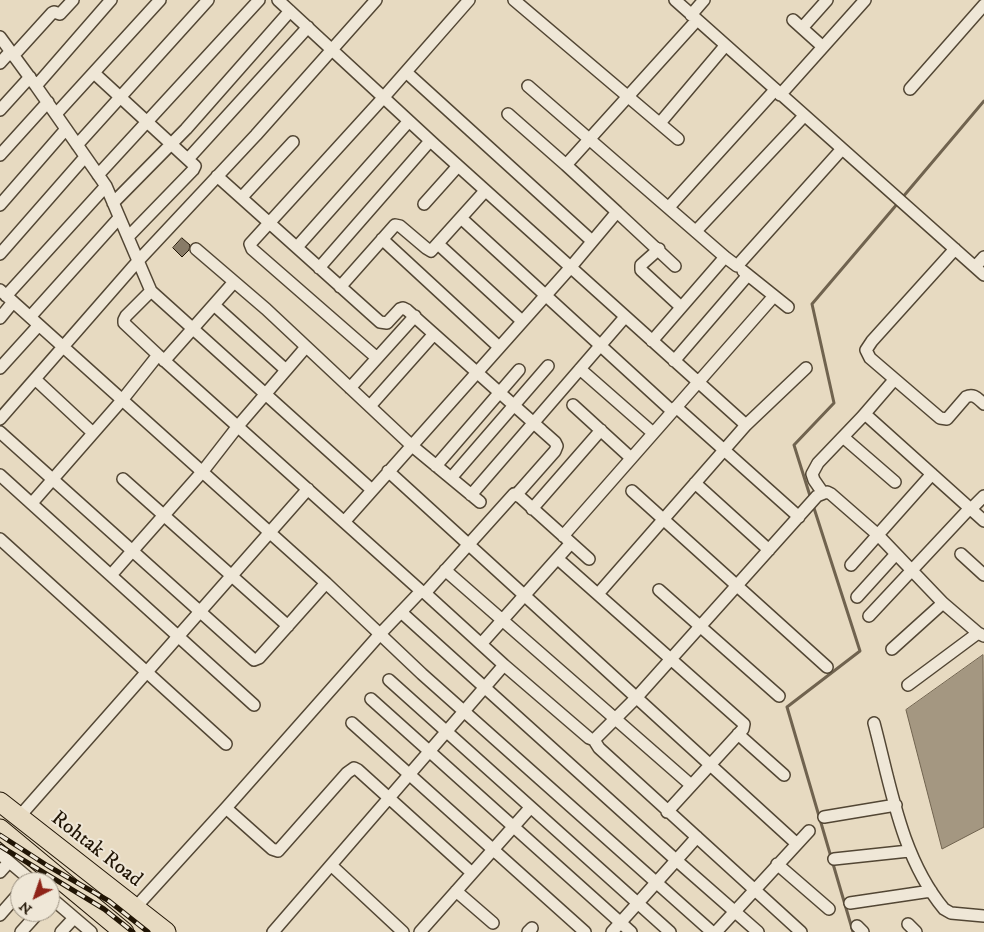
<!DOCTYPE html>
<style>
body{margin:0}
#map{position:relative;width:984px;height:932px;overflow:hidden;background:#e7dac1;font-family:"IM FELL DW Pica",serif}
canvas{display:block}
.north{position:absolute;left:10px;top:872px;width:50px;height:50px;box-sizing:border-box;background:#efe7d7;border:1px solid #9d9383;border-radius:50%;rotate:221deg;font-size:14px;font-weight:700;line-height:20px;text-align:center;color:#211505}
.north::after{content:'';display:block;margin:auto;width:18px;height:22px;background:#8f2418;clip-path:polygon(50% 0,100% 100%,50% 72%,0 100%)}
</style>
<div id="map">
<canvas width="984" height="932"></canvas>
<div class="north">N</div>
</div>
<script>
const ctx = document.querySelector('canvas').getContext('2d');
ctx.lineJoin = 'round';
function fill(path, color) { ctx.fillStyle = color; ctx.fill(path, 'evenodd'); }
function trace(path, color, width, dash) { ctx.strokeStyle = color; ctx.lineWidth = width; ctx.lineCap = dash ? 'butt' : 'round'; ctx.setLineDash(dash || []); ctx.stroke(path); }
function drawText(font, color, halo, rows, align = 'center') {
  ctx.font = font + ' "IM FELL DW Pica",serif'; ctx.lineWidth = 4; ctx.setLineDash([]); ctx.textBaseline = 'middle'; ctx.strokeStyle = halo; ctx.fillStyle = color; for (const [text, x, y, turn = 0] of rows) {
    ctx.save(); ctx.translate(x, y); ctx.rotate((+turn || 0) * Math.PI / 180); ctx.textAlign = isNaN(turn) ? turn : align; if (halo) ctx.strokeText(text, 0, 0); ctx.fillText(text, 0, 0); ctx.restore();
  }
}
const water = new Path2D(`
 M983 655 984 827 942 849 906 710Z`);
fill(water, '#a49781');
trace(water, '#70634f', 1);
trace(new Path2D(`
 M902 198 984 101
 M811 499 794 445 834 403 812 304 898 203
 M813 505 860 651 787 707 853 932`), '#70634f', 3);
const building = new Path2D(`
 M182 238 190 245 189 250 182 257 173 248Z`);
fill(building, '#887b67');
trace(building, '#211505', 1);
const minor = new Path2D(`
 M278 0 436 146 746 425
 M514 0 678 139
 M675 0 984 275
 M691 15 704 0
 M793 20 823 47
 M802 28 827 0
 M0 37 36 86 106 186 151 291 126 316 124 320V323L158 355 421 591
 M13 56 52 13 54 12 60 14 73 0
 M0 63 10 52
 M406 72 592 241
 M94 73 195 166 193 170 128 237
 M36 86 111 0
 M528 86 725 257
 M910 89 984 5
 M780 95 865 0
 M0 110 30 77
 M56 114 160 0
 M660 123 725 46
 M77 145 208 0
 M0 155 48 102
 M188 159 308 27
 M566 165 697 20
 M98 175 259 0
 M217 176 380 322 387 323 400 309 403 308 407 310 555 442 557 446 555 451 517 494
 M242 197 293 142
 M113 203 186 129 290 11
 M424 204 458 166
 M0 205 66 129
 M669 207 775 90
 M617 212 675 266
 M461 218 672 411
 M696 231 804 116
 M382 239 499 347
 M438 244 522 321
 M297 247 409 121
 M196 249 266 309 411 445 480 502
 M659 249 641 265V270L681 307
 M955 249 872 341 866 350 870 358 940 418 947 419 966 397C974 393 978 399 984 404
 M0 254 85 157
 M975 267 984 257
 M319 268 430 141
 M743 271 788 307
 M340 287 395 225 400 226 426 248 431 251 485 191
 M0 290 326 583 422 674 712 932
 M151 291 372 490
 M6 296 106 186
 M214 305 286 370
 M30 317 119 218
 M0 318 13 302
 M652 341 725 257 737 266 842 149
 M377 358 252 249 250 244 383 98 469 0
 M164 361 234 282
 M674 361 748 275
 M0 368 39 325
 M580 369 653 433
 M35 379 93 433
 M350 388 415 316
 M573 405 631 458
 M370 406 434 334
 M676 407 799 517
 M865 414 984 521
 M0 419 138 261 256 135 376 0
 M0 432 254 660 259 658 326 583
 M843 437 895 482
 M436 466 519 370
 M388 471 797 844
 M0 475 254 705
 M451 478 548 366
 M123 479 288 626
 M695 483 769 550
 M632 491 827 667
 M823 493 814 480 812 474 818 463 862 417 894 380
 M471 495 625 317
 M32 503 123 399 158 355
 M532 509 601 430
 M971 509 984 496
 M344 522 570 268 617 212 566 165 508 114
 M563 536 774 296
 M0 539 226 744
 M961 554 984 575
 M558 559 744 724 743 729 667 812
 M851 565 932 474
 M445 570 691 785
 M111 575 203 471 238 426 306 347
 M659 590 779 696
 M425 593 514 494 520 497 589 559
 M598 594 746 425 806 368
 M857 597 896 554
 M401 612 676 860 758 932
 M869 616 970 508
 M481 644 571 543
 M892 649 943 603
 M389 680 670 932
 M908 685 978 633
 M371 699 631 932
 M352 723 585 932
 M874 723C891 787 901 857 944 909L951 913 984 916
 M738 734 784 775
 M594 740 599 748 801 932
 M226 808 272 849 278 851 347 773 354 768 358 770 472 873
 M19 817 308 489
 M824 817 896 805
 M0 854 33 882
 M834 859 909 851
 M777 864 829 909
 M331 865 403 932
 M0 872 9 862
 M456 891 493 923
 M50 897 91 932
 M850 903 931 891
 M135 908 226 808 381 633 421 591 425 593 504 665 589 738 594 740 636 698 817 496 827 492 831 494 878 535 943 603 978 633 984 636
 M0 915 20 892
 M908 924 916 932
 M857 926 863 932
 M21 932 39 912
 M61 932 74 918
 M273 932 504 665
 M420 932 530 808
 M528 932 532 928
 M612 932 697 837
 M716 932 809 831`);
const trunk = new Path2D(`
 M0 802 166 932
 M0 829 124 932`);
trace(minor, '#524634', 14);
trace(trunk, '#211505', 21);
trace(minor, '#efe7d7', 11);
trace(trunk, '#e7dac1', 19);
const rail = new Path2D(`
 M0 835 48 866 109 901 148 932
 M0 846 104 909 133 932`);
trace(rail, '#211505', 5);
trace(rail, '#efe7d7', 3, [9]);
drawText('21px', '#211505', '#efe7d7', [
 ["Rohtak Road",96,850,38]
]);
</script>
